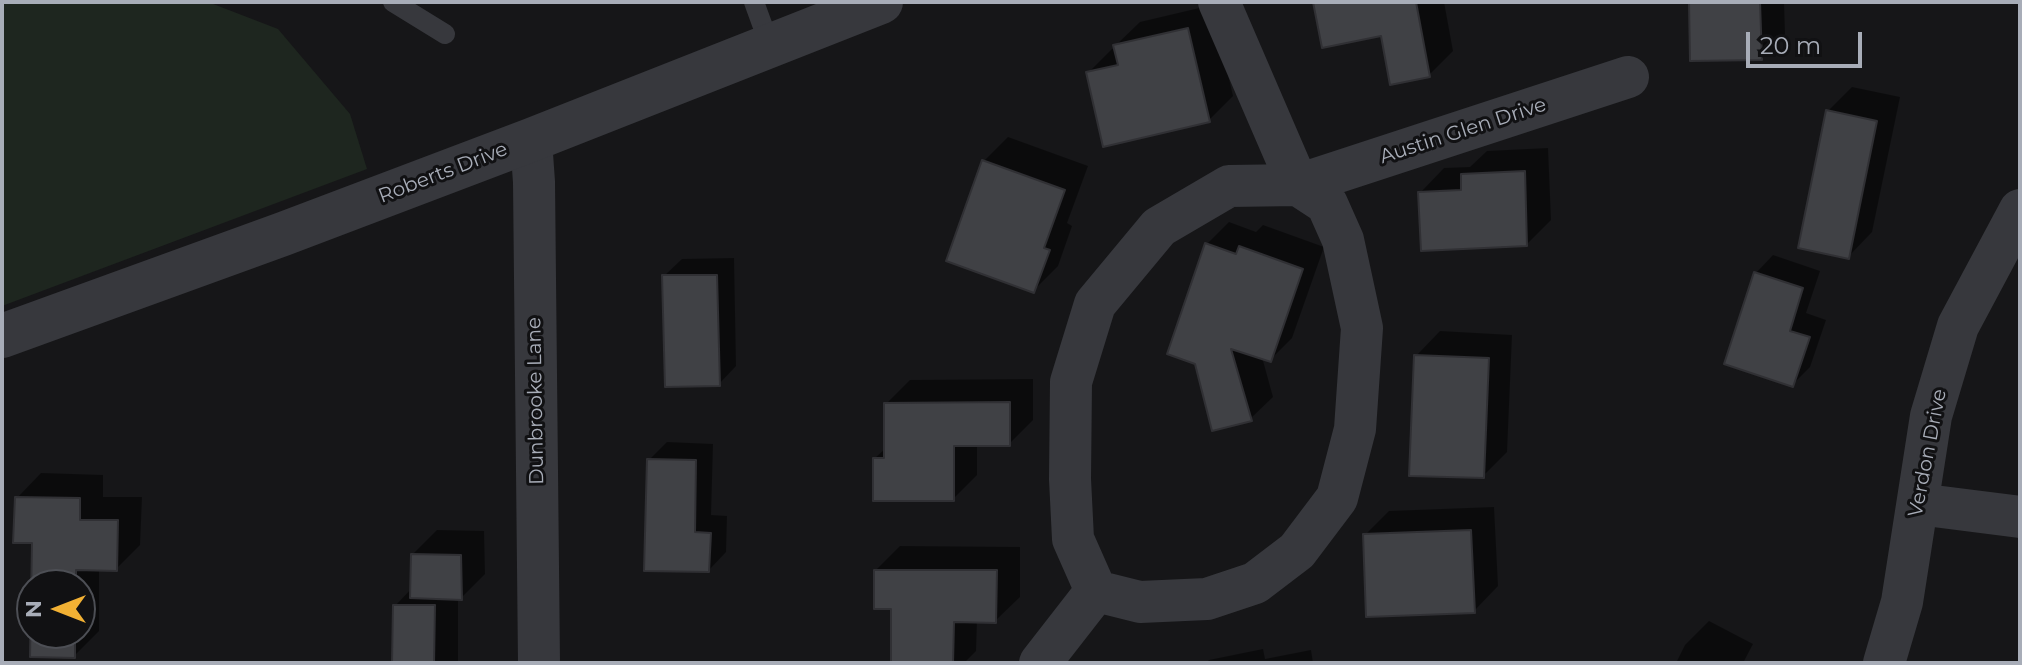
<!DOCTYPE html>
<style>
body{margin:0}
#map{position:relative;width:2022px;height:665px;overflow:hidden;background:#161618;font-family:Montserrat,sans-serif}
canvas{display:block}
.frame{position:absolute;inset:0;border:4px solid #a8adb8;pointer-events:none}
.north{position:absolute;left:16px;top:569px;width:80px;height:80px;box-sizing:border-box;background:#111113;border:2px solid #4d4f55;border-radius:50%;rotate:270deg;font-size:22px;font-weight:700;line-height:32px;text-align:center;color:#a8adb8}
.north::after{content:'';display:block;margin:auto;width:28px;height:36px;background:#f2b134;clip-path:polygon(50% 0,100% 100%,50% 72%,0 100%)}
.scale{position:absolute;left:1746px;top:32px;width:116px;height:36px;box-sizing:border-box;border:4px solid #a8adb8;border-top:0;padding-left:10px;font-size:24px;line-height:28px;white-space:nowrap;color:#a8adb8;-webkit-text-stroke:6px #111113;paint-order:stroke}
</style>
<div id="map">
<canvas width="2022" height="665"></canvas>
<div class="frame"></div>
<div class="north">N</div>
<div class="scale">20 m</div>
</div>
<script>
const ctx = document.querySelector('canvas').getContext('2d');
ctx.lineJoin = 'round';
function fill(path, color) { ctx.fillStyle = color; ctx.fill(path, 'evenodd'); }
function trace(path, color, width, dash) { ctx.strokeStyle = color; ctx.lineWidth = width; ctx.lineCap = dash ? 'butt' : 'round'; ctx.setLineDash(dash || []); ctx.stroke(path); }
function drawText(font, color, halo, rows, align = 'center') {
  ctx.font = font + ' Montserrat,sans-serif'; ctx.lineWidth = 6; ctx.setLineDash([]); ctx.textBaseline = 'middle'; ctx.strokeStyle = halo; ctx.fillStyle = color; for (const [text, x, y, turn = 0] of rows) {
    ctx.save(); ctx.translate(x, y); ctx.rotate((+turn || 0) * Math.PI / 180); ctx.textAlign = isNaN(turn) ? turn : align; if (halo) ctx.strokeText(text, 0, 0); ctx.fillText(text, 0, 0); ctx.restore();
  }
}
fill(new Path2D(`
 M2 2H208L278 29 350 114 367 169 2 306Z`), '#1e261f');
fill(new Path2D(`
 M1315 2H1444L1453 51 1429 75 1382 34Z
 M1691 2H1784L1785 34 1761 58Z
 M1212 5 1233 96 1209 120 1088 73 1112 49 1116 48 1115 46 1140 22Z
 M1852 87 1900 97 1872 232 1848 257 1828 111Z
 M1008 137 1088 166 1067 223 1072 226 1058 266 1034 290 984 161Z
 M1548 148 1551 220 1527 244 1420 193 1444 168 1470 167 1487 151Z
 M1229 222 1256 232 1263 225 1324 247 1292 338 1270 360 1262 357 1273 397 1250 419 1214 429 1207 244Z
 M1773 255 1820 271 1806 313 1826 320 1810 367 1792 385 1756 273Z
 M734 258 736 366 719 384 664 276 682 259Z
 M1440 331 1512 335 1507 452 1483 476 1416 356Z
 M1033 379V420L1009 444H977V475L953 499 875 458 886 448V404L910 380Z
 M667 442 713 444 711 515 727 516 726 552 709 570 649 460Z
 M41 473 103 475V497H142L140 545 116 569 99 568V631L74 656 32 633H80V585H33L34 541 17 498Z
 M1494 507 1498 586 1474 611 1365 535 1389 511Z
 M437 530 484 531 485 574 461 598H458V663H394L395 606 412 588 413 554Z
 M900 546 1020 547V597L995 621 977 620 976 651 964 663H893V607L876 570Z
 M1709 621 1753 644 1743 663H1676L1685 645Z
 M1263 649 1265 659 1311 650 1313 663H1206L1209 660Z`), '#0007');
const building = new Path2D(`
 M1313 2H1416L1430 77 1390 85 1381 36 1322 48Z
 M1689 2H1760L1762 60 1690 61Z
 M1188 28 1210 122 1103 147 1086 72 1118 65 1113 45Z
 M1826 110 1877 121 1849 259 1798 248Z
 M982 160 1065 190 1044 248 1050 250 1034 293 946 261Z
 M1525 171 1527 246 1421 251 1418 192 1461 190V174Z
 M1205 243 1236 254 1239 246 1303 269 1271 362 1231 349 1252 421 1212 431 1195 364 1167 354Z
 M1754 272 1803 288 1790 331 1810 337 1793 387 1724 364Z
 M662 275H717L720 386 665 387Z
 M1414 355 1489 358 1484 478 1409 476Z
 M1010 402V446H954V501H873V458H884V403Z
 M647 459 696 460 695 532 711 533 709 572 644 571Z
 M15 497 80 498V520H118L117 571 76 570V585H32V633H75V658L30 657 32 543H13Z
 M1471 530 1475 613 1366 617 1363 534Z
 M411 554 461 555 462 600 410 598Z
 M874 570H997L996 623 954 622 953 663H891V609H874Z
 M393 605H435L434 663H392Z`);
fill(building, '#404145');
trace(building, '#303034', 2);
trace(new Path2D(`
 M393 2 445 34
 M754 2 770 46`), '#37383d', 20);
trace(new Path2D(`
 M1219 2 1298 185 1327 204 1343 240 1362 328 1355 429 1337 498 1297 551 1255 583 1207 599 1140 602 1096 591 1073 539 1070 479 1071 382 1095 304 1159 227 1229 186 1298 185 1628 77
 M531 140 534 182 539 663
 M1918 504 2020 517
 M1040 663 1096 591
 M1884 663 1902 602 1931 416 1958 326 2020 210`), '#37383d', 42);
trace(new Path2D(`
 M2 336 283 234 531 140 881 2`), '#37383d', 44);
drawText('20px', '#a8adb8', '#111113', [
 ["Austin Glen Drive",1463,131,-18],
 ["Roberts Drive",443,173,-21],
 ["Dunbrooke Lane",536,401,-91],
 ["Verdon Drive",1928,453,-79]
]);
</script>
